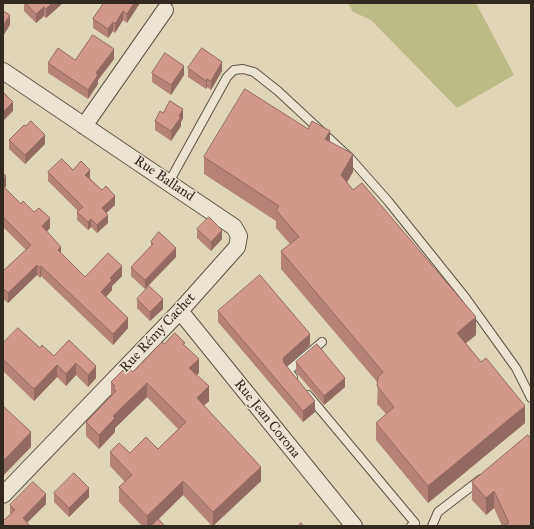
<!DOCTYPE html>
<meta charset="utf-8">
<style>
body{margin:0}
#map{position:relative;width:534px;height:529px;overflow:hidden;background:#e0d5b6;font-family:"IM FELL Great Primer",serif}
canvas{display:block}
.frame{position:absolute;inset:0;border:4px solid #32291f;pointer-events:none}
</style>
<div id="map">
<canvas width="534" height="529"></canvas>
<div class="frame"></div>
</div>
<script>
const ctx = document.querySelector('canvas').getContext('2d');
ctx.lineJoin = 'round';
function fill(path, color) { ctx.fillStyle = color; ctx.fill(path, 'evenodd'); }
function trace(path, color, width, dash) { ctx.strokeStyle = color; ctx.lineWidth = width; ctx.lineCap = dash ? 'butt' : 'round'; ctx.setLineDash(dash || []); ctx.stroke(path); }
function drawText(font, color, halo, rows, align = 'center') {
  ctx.font = font + ' "IM FELL Great Primer",serif'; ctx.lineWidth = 3; ctx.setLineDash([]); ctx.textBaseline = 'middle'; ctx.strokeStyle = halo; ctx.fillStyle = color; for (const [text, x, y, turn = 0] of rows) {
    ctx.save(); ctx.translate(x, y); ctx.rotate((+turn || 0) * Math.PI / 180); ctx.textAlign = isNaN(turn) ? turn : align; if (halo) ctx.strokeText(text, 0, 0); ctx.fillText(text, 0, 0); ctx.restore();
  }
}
fill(new Path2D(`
 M348 3H476L514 75 457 108 371 20 353 12Z`), '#bb8');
const lane = new Path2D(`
 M169 182 227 77 234 70 243 69 254 72 278 91 350 158 388 201 465 297 516 368 531 398
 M293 377 288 371 322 342
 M308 395 415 523 411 526
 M432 526 438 512 481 479`);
const street = new Path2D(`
 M3 71 234 227 239 236 237 247 180 311 3 495
 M84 126 165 10
 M180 311 354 526`);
trace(lane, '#5e5445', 10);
trace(street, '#5e5445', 18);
trace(lane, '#ebe4d0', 8);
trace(street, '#ebe4d0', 16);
fill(new Path2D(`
 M24 3H63L46 18 44 16 36 23 24 11Z
 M104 3H140L127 23 123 20 115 33 113 31 108 38 93 28V19Z
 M114 59 98 80V84L88 99 48 73V63L75 60Z
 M188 68 222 71 211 90 207 87 206 89 188 77Z
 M152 73 184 75 171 95 152 82Z
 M163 113 183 118 181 122V126L171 141 155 130V121Z
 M308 129 330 141 353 172 346 183 476 335 466 343 525 423 428 503 376 440V423L386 414 377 404 378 383 281 269V251L290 244 276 228V221L204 174V157Z
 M9 140 45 144 25 164 9 149Z
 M73 170 90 178 115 205 106 213 108 223 97 233 91 227 88 230 77 220V212L78 211 48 181V172Z
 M3 173 6 186 5 188 21 204 50 228 47 232 61 253 85 277 122 276 112 286V290L106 297 128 328 113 345 41 276 40 278 37 275 8 303 3 299V271L26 250 3 227Z
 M197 229 222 239 211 251 197 238Z
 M151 242 176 257 145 289 131 276V267L151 247Z
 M137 299 163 309 150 321 137 308Z
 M218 311 310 345 286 366 315 412 303 422 218 322Z
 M69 340 96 378 88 387 76 375 66 386 57 377 34 401 3 371V343L40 348 54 356Z
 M164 344 185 346 199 373 197 375 209 401 204 405 261 481 213 526H212L183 495 159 519 165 526H142L119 502V487L125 482 110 466V452L130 453 158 449 178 429 147 397 115 428V432L99 449 86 436V422L111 396V382L133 372Z
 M296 362 345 387 324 405 296 372Z
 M528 435 531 526H502L494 508 486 515 472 500V482Z
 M54 493 89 497 69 517 54 502Z
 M46 504 27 522 10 514V505Z`), '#b58376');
fill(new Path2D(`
 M52 3H63L46 18V9Z
 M134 3H140L127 23V14Z
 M44 7V16L36 23V14Z
 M123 11V20L115 33V24Z
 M10 15V25L3 36V26Z
 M113 22V31L108 38V29Z
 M114 49V59L98 80V84L88 99V90L96 73Z
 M222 62V71L211 90V81Z
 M184 66V75L171 95V85Z
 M207 79V87L206 89V81Z
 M13 102V111L3 121V112Z
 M183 109V118L181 122V126L171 141V131L179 116Z
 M330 131V148L325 139Z
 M45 135V144L25 164V155Z
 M353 154V172L341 193V175Z
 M90 170V178L85 183V175Z
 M6 176V186L3 190V180Z
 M115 196V205L102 217V208Z
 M108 215V223L97 233V225Z
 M50 218V228L42 236V226Z
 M91 219V227L88 230V222Z
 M222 230V239L211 251V242Z
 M61 247V258L58 250Z
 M176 248V257L145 289V280Z
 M37 265V275L8 303V293Z
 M41 266V276L40 278V268Z
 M122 266V276L112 286V290L101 302V292L110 278Z
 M163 299V309L150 321V312Z
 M476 317V335L457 350V333Z
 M128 318V328L113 345V334Z
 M310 334V345L283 370V358Z
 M199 359V373L189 382V368Z
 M76 363V375L66 386V374Z
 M57 365V377L34 401V389Z
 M96 366V378L88 387V375Z
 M345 378V387L324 405V396Z
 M147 383V397L115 428V432L99 449V435L113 416Z
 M209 386V401L197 412V398Z
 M315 401V412L303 422V411Z
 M525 406V423L428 503V486Z
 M31 432V447L3 476V461Z
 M261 467V481L213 526V512Z
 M183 481V495L151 526H147V516Z
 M89 488V497L69 517V508Z
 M494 491V508L486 515V498Z
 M46 494V504L24 526 23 518Z`), '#936a60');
const building = new Path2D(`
 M26 3H52L46 9 44 7 36 14Z
 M104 3H134L127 14 123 11 115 24 113 22 108 29 93 19Z
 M3 11 10 15 3 26Z
 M93 35 114 49 96 73 98 75 88 90 48 63 58 48 75 60Z
 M202 48 222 62 211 81 207 79 206 81 188 68Z
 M165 53 184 66 171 85 152 73Z
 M245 89 308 129 312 121 330 131 325 139 353 154 341 175 353 190 362 183 476 317 457 333 481 362 486 358 525 406 428 486 376 423 394 407 377 386 378 377 383 372 281 251 299 237 276 210 279 206 204 157Z
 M3 92 13 102 3 112Z
 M170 101 183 109 179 116 181 117 171 131 155 121 160 111 163 113Z
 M31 121 45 135 25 155 9 140 24 125 26 126Z
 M62 159 73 170 81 161 90 170 85 175 102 190 106 186 115 196 102 208 108 215 97 225 91 219 88 222 77 212 83 207 48 172Z
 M3 173 6 176 3 180Z
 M3 186 21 204 23 201 34 212 39 208 50 218 42 226 61 247 58 250 85 277 108 253 122 266 110 278 112 280 101 292 128 318 113 334 41 266 40 268 37 265 8 293 3 288V271L31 245 3 217Z
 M209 217 222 230 211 242 197 229Z
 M159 232 176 248 145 280 131 267 153 244 151 242Z
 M260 275 310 334 283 358 284 363 315 401 303 411 218 311Z
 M149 286 163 299 150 312 137 299Z
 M18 328 40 348 42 345 54 356 69 340 96 366 88 375 76 363 66 374 57 365 34 389 3 359V343Z
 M175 333 185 343 183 344 199 359 189 368 209 386 197 398 261 467 213 512 183 481 147 516 119 487 132 475 110 452 119 443 130 453 146 437 158 449 186 422 147 383 113 416 115 418 99 435 86 422 116 391 113 388 115 386 111 382 127 366 133 372 162 342 164 344Z
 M317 344 345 378 324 396 296 362Z
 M3 406 31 432 3 461Z
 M528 435 531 439V526H503L509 523 494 491 486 498 472 482Z
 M74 473 89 488 69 508 54 493Z
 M33 482 46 494 23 518 30 526H3V521L15 510 10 505Z
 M158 519 165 526H151Z
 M301 523 304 526H298Z`);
fill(building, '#d29889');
trace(building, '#936a60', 1);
drawText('14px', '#32291f', '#ebe4d0', [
 ["Rue Balland",164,179,34],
 ["Rue Rémy Cachet",158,333,-47],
 ["Rue Jean Corona",267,419,51]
]);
</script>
